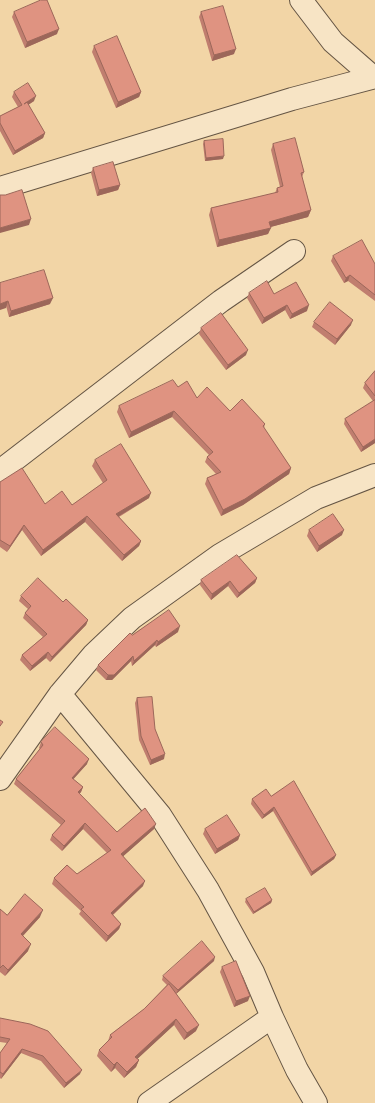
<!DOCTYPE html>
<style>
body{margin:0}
canvas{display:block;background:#f2d5a6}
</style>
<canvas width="375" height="1103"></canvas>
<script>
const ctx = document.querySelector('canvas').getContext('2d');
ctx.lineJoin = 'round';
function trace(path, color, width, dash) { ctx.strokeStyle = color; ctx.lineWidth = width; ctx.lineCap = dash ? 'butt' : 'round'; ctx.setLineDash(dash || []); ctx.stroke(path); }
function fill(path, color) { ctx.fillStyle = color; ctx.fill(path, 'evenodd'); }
const street = new Path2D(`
 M301 0 333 42 373 77
 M0 188 292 99 375 77
 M0 471 221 301 294 251
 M60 694 160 815 208 890 253 972 272 1017 149 1103
 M0 779 60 694 93 655 132 618 220 555 316 498 375 475
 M272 1017 297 1070 316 1103`);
trace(street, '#655544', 24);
trace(street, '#f7e4c5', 22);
fill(new Path2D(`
 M14 12 57 34 25 48 12 17Z
 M201 12 234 54 212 61 199 17Z
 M94 46 141 92 139 97 116 108 92 52Z
 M14 92 34 101 28 105 45 133 43 138 13 155 0 131V116L18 107 12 97Z
 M204 141 223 159 205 161 203 144Z
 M273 144 304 172 302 177 311 210 308 217 270 227 268 234 217 247 209 215 211 208 275 193 277 188 280 187 271 150Z
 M93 168 120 185 118 190 97 196 91 173Z
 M333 256 375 264V301L348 281 344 283 331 261Z
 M0 283 50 304 9 317Z
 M249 293 274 294 307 311 290 319 285 310 262 324 247 298Z
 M314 322 351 325 335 345 312 327Z
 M201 328 246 355 226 370 199 334Z
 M375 371V443L361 452 344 424 345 419 373 401 363 388 365 383Z
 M178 387 197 398 265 424 264 428 291 468 289 474 243 505 221 516 205 484 207 478 216 474 205 462 207 457 209 455 172 417 129 438 117 412 119 406Z
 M95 460 149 498 119 517 141 541 139 546 122 561 85 522 41 556 22 530 7 552 0 547V482L45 504 72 505 103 483 92 466Z
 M309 530 342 535 317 552 307 536Z
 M257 578 255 583 237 598 228 586 211 600 200 585 201 580Z
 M21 596 63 602 88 620 86 625 50 662 46 658 30 671 20 660 22 655 43 637 23 618 25 613 28 609 19 601Z
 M178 632 156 647 155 645 132 666 131 661 112 680H106L96 670 98 665 132 635Z
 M137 698 155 729 164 759 150 765 139 740 135 703Z
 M41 742 87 764 73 779 83 787 81 792 79 794 117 832 154 829 123 856 143 886 113 915 121 924 119 929 106 942 79 914 81 911 52 884 54 878 77 874 107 853 83 829 62 851 50 840 52 835 61 825 14 784 16 779 40 749 39 748Z
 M271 796 336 855 334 859 311 876 273 811 262 819 251 804 252 799Z
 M205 829 240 835 238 840 215 854 203 834Z
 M246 899 272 900 271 903 253 914 245 902Z
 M0 909 7 915 40 917 23 936 28 951 5 976 0 972Z
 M214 961 176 994 196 1031 184 1040 174 1025 137 1059 139 1060 136 1067 124 1078 115 1068 111 1072 97 1056 99 1050 108 1041 110 1035 144 1009 167 985 162 980 163 976Z
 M222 967 248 1001 234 1007 220 972Z
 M0 1019 80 1074 64 1088 41 1061 21 1053 1 1079 0 1078V1053L7 1043 0 1042Z`), '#c07e6f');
fill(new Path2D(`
 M59 29 57 34 25 48 27 42Z
 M236 49 234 54 212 61 214 55Z
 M141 92 139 97 116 108 118 102Z
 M36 96 34 101 22 109 24 104Z
 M45 133 43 138 13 155 15 151Z
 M224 156 223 159 205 161 206 158Z
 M120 185 118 190 97 196 99 190Z
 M311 210 308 217 267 228 269 222Z
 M31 219 29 225 0 233V228Z
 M271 228 268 234 217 247 219 240Z
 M350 275 348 281 344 283 346 278Z
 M53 298 50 304 9 317 11 311Z
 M8 301 6 308 0 310V304Z
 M287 305 285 310 262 324 264 318Z
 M309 305 307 311 290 319 292 314Z
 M353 320 351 325 335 345 337 339Z
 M248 350 246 355 226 370 228 365Z
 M174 411 172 417 129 438 131 432Z
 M375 439V443L361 452 363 447Z
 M291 468 289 474 243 505 221 516 223 510Z
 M151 493 149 498 114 519 116 514Z
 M87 516 85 522 41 556 43 550Z
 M24 525 22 530 7 552 10 546Z
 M344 530 342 535 317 552 319 546Z
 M141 541 139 546 122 561 124 555Z
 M257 578 255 583 237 598 239 593Z
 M230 581 228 586 211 600 212 594Z
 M88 620 86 625 50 662 52 657Z
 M180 626 178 632 156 647 158 642Z
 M157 640 155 645 132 666 134 661Z
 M48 652 46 658 30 671 32 666Z
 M133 656 131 661 112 680H106L108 675Z
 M165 754 164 759 150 765 151 760Z
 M89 759 87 764 70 783 72 778Z
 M83 787 81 792 76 798 78 792Z
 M274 807 273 811 262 819 264 815Z
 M85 823 83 829 62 851 64 846Z
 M156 824 154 829 119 860 121 854Z
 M240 835 238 840 215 854 217 849Z
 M336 855 334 859 311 876 312 872Z
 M145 881 143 886 109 918 111 913Z
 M272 900 271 903 253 914 254 912Z
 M43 910 40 917 18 941 21 934Z
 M121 924 119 929 106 942 108 936Z
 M31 944 28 951 5 976 8 970Z
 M215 957 214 961 176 994 178 990Z
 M250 996 248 1001 234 1007 236 1001Z
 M176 1019 174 1025 133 1063 135 1057Z
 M199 1025 196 1031 184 1040 187 1033Z
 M22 1049 21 1053 1 1079 3 1074Z
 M139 1060 136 1067 124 1078 127 1072Z
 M117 1062 115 1068 111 1072 114 1065Z
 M82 1070 80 1074 64 1088 66 1083Z`), '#9c675a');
const building = new Path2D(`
 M41 0H47L59 29 27 42 14 12Z
 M223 6 236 49 214 55 201 12Z
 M117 36 141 92 118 102 94 46Z
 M28 83 36 96 24 104 27 102 45 133 15 151 0 123V116L22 105 14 92Z
 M295 138 304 172 301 173 311 210 269 222 271 228 219 240 211 208 278 192 277 188 283 186 273 144Z
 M223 139 224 156 206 158 204 141Z
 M113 162 120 185 99 190 93 168Z
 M22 190 31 219 0 228V195H5Z
 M362 240 375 264V295L350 275 346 278 333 256Z
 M44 270 53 298 11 311 8 301 0 304V283Z
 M267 281 274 294 296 282 309 305 292 314 287 305 264 318 249 293Z
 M330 302 353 320 337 339 314 322Z
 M221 313 248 350 228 365 201 328Z
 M375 371V396L365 383Z
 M173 380 178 387 187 381 197 398 207 387 230 411 242 399 265 424 263 426 291 468 245 499 223 510 207 478 221 472 207 457 213 452 174 411 131 432 119 406Z
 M375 400V439L363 447 345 419Z
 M121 444 151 493 116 514 141 541 124 555 87 516 43 550 24 525 10 546 0 540V482L22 468 45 504 62 491 72 505 107 480 95 460Z
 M333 514 344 530 319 546 309 530Z
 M237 555 257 578 239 593 230 581 212 594 201 580Z
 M38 578 63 602 66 599 88 620 52 657 48 652 32 666 22 655 47 634 25 613 31 606 21 596Z
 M169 610 180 626 158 642 157 640 134 661 133 656 114 675H108L98 665 130 633 132 635Z
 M152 697 155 729 165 754 151 760 141 736 137 698Z
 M0 720 3 722 0 726Z
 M55 727 89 759 72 778 83 787 78 792 117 832 145 808 156 824 121 854 145 881 111 913 121 924 108 936 81 909 84 907 54 878 67 865 77 874 111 850 85 823 64 846 52 835 65 821 16 779 43 745 41 742Z
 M294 781 336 855 312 872 274 807 264 815 252 799 266 789 271 796Z
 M227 815 240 835 217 849 205 829Z
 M265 888 272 900 254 912 246 899Z
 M25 894 43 910 21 934 31 944 8 970 3 965 0 968V909L7 915Z
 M202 941 215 957 178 990 163 976Z
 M236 961 250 996 236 1001 222 967Z
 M169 984 199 1025 187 1033 176 1019 135 1057 139 1060 127 1072 117 1062 114 1065 99 1050 112 1037 110 1035 144 1009Z
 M0 1018 30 1024 48 1031 82 1070 66 1083 43 1056 22 1049 3 1074 0 1072V1053L10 1039 0 1037Z`);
fill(building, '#df9381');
trace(building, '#9c675a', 1);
</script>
